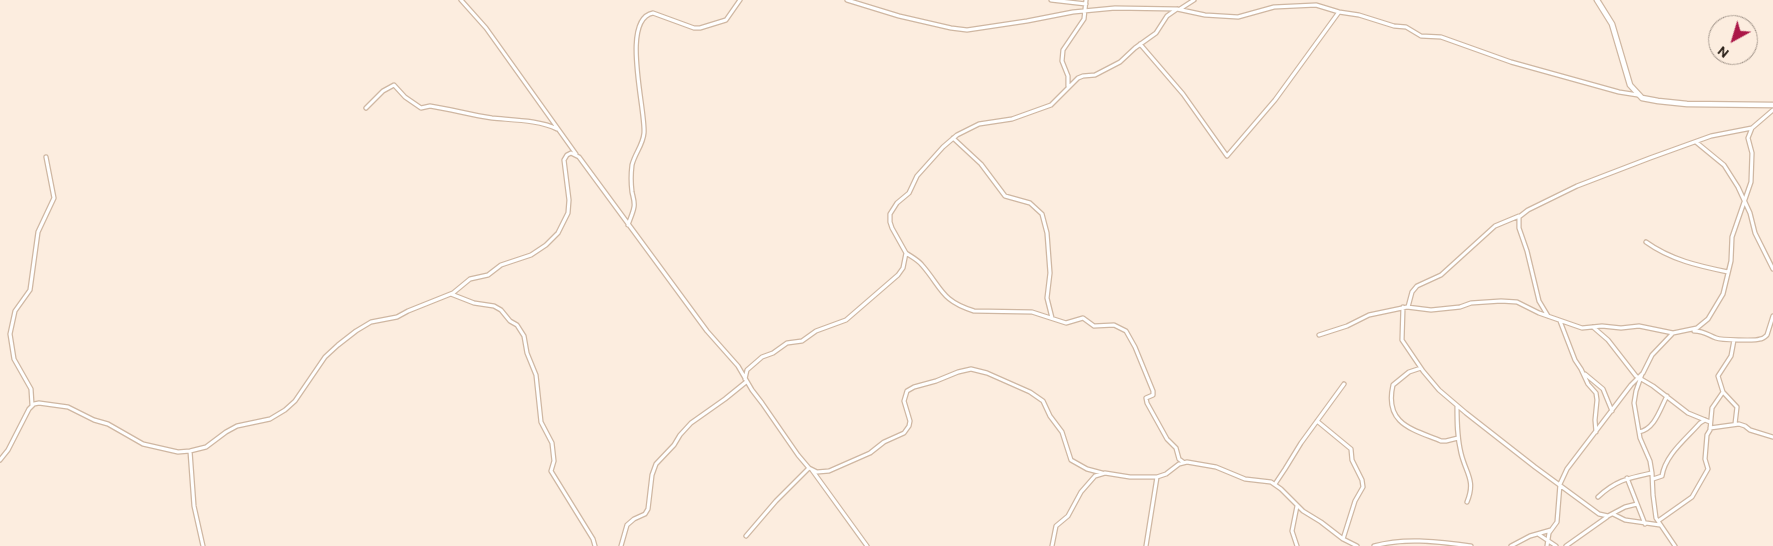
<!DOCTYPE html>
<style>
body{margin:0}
#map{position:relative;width:1773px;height:546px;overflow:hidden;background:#fceddf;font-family:Overpass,sans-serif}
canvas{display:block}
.north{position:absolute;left:1708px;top:15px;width:50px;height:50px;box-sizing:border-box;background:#fceddf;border:1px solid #a4978c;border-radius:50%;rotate:219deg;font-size:14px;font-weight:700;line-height:20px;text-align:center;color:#20170f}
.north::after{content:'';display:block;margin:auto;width:18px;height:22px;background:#ab1748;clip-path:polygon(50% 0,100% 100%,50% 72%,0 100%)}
</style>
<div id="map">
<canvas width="1773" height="546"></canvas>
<div class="north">N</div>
</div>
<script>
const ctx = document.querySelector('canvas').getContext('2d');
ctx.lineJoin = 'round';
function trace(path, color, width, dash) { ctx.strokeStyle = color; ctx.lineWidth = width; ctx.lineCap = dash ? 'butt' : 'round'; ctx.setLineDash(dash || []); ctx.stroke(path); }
const minor = new Path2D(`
 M461 0 486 28 576 154
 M847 0 899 16 951 28 967 30 1027 21 1073 12 1115 8 1177 9 1205 15 1238 17 1274 7 1316 5 1339 12 1359 15 1394 26 1406 27 1421 36 1441 37 1511 62 1619 92 1638 95
 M1051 0 1086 4
 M1180 9 1194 0
 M1140 44 1183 94 1227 156 1275 100 1339 12
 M1068 86V76L1062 61 1063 50 1084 19 1086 0
 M366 108 383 91 394 85 405 97 421 108 430 106C450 109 471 115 492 118 511 120 540 120 557 129
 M953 138 981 164 1005 196 1030 203 1042 214 1047 233 1050 273 1047 298 1052 318
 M1696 142 1724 165 1738 187 1750 213 1755 233 1773 269
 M628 225C630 219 633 213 634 207 635 202 633 197 632 192 631 184 631 173 632 165 635 153 643 145 644 133 646 110 620 19 653 13L694 28H700L726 20 740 0
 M1646 242C1671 260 1699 266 1728 272
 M906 253C912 257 918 260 922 265 942 288 941 301 974 311L1032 312 1066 323 1083 318 1094 326 1114 325 1126 331 1135 347 1153 391V395L1146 398 1147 403 1167 439 1176 448 1179 459 1183 462
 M451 294 474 303 494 306 501 310 510 321 517 325 524 336 527 353 536 375 541 422 552 443 554 461 551 471 593 539 595 546
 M1403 307 1402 340 1423 371 1439 390 1466 413 1535 467 1599 514 1608 516 1625 507 1637 504
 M1408 307 1412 292 1417 286 1441 275 1495 226 1519 216
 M1548 316 1539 301 1527 251 1519 228V217L1528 210 1577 186 1650 158 1711 136 1752 128 1773 110
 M1560 321 1575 360 1581 369 1588 384 1596 393 1597 400 1595 420 1596 432
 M1593 327 1608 340 1636 376 1653 386 1688 413 1710 422
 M1694 331C1704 331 1708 335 1716 338 1721 340 1756 341 1760 339 1762 339 1765 337 1767 335L1773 316
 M1319 335 1347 326 1369 315 1407 307 1431 310 1460 307 1471 303 1501 301 1517 302 1539 313 1582 328 1602 326 1621 328 1639 326 1673 333 1697 328 1708 319 1723 294 1731 261 1732 237 1751 182 1752 153 1748 138 1752 128
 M1421 368 1409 372 1393 385C1384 424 1412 429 1441 441H1446L1458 438
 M1585 374 1603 389 1612 411
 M1642 374 1636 391 1634 403 1640 438 1650 461 1652 473 1653 495 1656 518 1675 546
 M745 379 747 370 762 357 773 353 787 343 802 341 816 331 846 320 898 275 903 268 906 253 892 228 890 222V214L897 203 909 193 917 176 943 147 957 135 979 124 1012 119 1051 105 1078 78 1083 76 1095 75 1120 62 1135 48 1156 33 1167 16 1177 9
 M1723 392 1737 407 1735 424
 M32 405 31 389 14 359 10 334 15 311 30 290 38 232 54 198 46 157
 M1457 406C1457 422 1457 437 1461 453 1466 474 1476 480 1467 502
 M1317 421 1351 449 1352 460 1362 480 1363 487 1355 501 1343 539
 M1710 428 1739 424 1745 426 1750 430 1773 437
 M1639 432C1655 429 1660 409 1667 396
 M190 451 194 506 203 546
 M0 460 8 450 29 409 34 404 39 403 68 407 94 420 108 424 143 444 178 452 190 451 206 447 226 432 237 426 270 419 285 410 295 401 325 357 338 345 356 331 371 322 397 317 408 311 453 293 470 279 488 275 501 265 531 255 546 245 558 233 568 213 569 200 564 160 567 155 571 153 579 157 707 331 738 366 752 390 762 403 798 455 809 468 817 472 829 471 870 453 884 442 904 433 909 426 910 421 904 401 907 391 914 387 936 381 958 372 971 369 987 373 1030 392 1043 401 1050 416 1062 432 1071 460 1087 469 1102 473
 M812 470 867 546
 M1627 478 1645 524
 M1653 479 1662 476C1665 455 1686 439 1700 423L1705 420
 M1275 484 1285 469 1301 443 1344 384
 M1598 497C1616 480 1629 478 1652 473
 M1613 514 1625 520 1660 525
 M1658 521 1692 497 1708 469 1705 459 1707 435 1710 430 1712 408 1723 392 1718 376 1731 356 1734 340
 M1538 534 1556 546
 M746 536 776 501 809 468
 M621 546 627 525 634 519 645 514 648 509 652 475 656 464 674 445 680 435 691 423 725 399 746 382
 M1052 546 1056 526 1068 516 1081 492 1095 476 1105 473 1130 477H1157L1166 474 1179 464 1187 462 1216 467 1245 479 1271 482 1281 489 1303 511 1321 522 1343 539 1357 546
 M1146 546 1157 477
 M1297 546 1292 531 1297 506
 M1374 546C1406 537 1439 542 1471 546
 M1511 546 1530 536 1551 530
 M1547 546 1549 533 1557 522 1560 484 1567 469 1631 385 1643 373 1652 355 1673 333
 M1566 546 1607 517`);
const tertiary = new Path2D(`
 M1597 0 1612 24 1630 85 1642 98 1658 101 1687 104 1773 105`);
trace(minor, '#cfb7a2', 5.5);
trace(tertiary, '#cfb7a2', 7);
trace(minor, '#fff', 3);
trace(tertiary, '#fff', 4.5);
</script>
